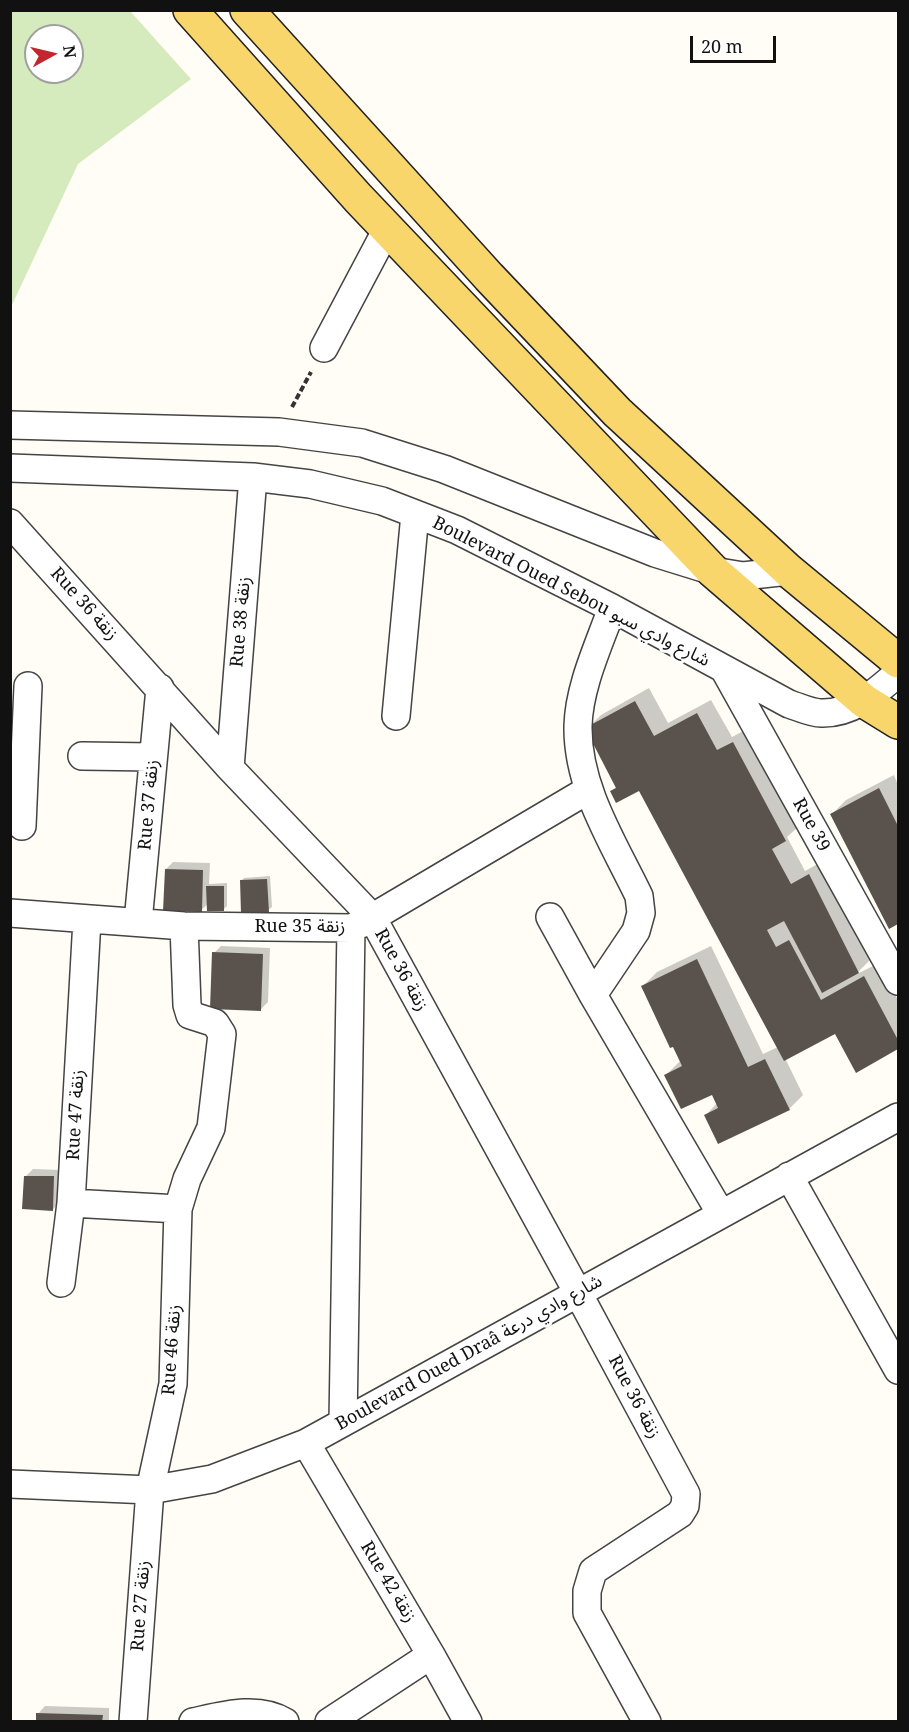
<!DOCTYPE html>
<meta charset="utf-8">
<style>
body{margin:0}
#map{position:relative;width:909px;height:1732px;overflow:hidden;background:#fffdf5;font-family:"Noto Serif",serif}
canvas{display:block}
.frame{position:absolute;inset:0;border:12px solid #111;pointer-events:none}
.north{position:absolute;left:24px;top:24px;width:60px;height:60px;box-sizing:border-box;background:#fff;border:2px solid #a0a0a0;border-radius:50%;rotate:82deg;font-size:16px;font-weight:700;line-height:24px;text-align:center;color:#111}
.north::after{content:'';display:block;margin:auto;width:21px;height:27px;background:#c4262e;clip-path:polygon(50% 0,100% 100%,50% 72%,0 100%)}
.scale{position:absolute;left:690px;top:36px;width:86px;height:27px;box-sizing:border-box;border:3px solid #111;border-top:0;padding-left:8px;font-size:18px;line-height:21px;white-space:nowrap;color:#111;-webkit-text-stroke:4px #fff;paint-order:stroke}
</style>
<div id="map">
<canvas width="909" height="1732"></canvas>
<div class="frame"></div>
<div class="north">N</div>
<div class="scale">20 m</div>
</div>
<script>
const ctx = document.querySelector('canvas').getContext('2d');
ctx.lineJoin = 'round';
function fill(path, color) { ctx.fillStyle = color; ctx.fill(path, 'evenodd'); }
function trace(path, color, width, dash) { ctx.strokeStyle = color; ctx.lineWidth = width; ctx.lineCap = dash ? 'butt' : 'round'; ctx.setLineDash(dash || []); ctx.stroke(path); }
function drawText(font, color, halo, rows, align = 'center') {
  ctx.font = font + ' "Noto Serif","Noto Sans Arabic",serif'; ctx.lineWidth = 6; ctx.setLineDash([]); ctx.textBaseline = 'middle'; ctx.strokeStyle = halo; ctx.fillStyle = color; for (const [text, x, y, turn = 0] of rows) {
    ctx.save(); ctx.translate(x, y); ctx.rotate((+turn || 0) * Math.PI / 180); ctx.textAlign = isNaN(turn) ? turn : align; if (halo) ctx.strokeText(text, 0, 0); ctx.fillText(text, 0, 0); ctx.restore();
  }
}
fill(new Path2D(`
 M11 10 130 11 191 79 78 164 11 307ZM36 36H72V72H36Z`), '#d5ebbd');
fill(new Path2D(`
 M649 688 668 723 711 700 732 737 747 729 799 826 787 837 805 871 823 861 872 958 855 975 879 963 898 1000V1048L856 1071 835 1032 785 1058 803 1095 789 1109 706 1115 717 1103 712 1093 666 1075 681 1060 643 986 657 972 711 946 763 1054 778 1047 639 789 612 792 617 786 587 729 601 715Z
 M894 775 898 785V922L889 927 832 814 846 800Z
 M173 862 210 863 209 884 227 883V906L223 910 208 904 201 910 166 869Z
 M270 876 272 907 268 910 241 881 244 878Z
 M221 946 270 948 268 1002 261 1009 214 953Z
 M33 1169 61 1170 60 1202 53 1209 25 1177Z
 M45 1706 109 1708V1722H37L38 1714Z`), '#0003');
fill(new Path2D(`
 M635 701 654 736 697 713 717 750 733 742 786 841 772 849 791 884 809 874 859 973 822 993 784 921 767 930 776 947 789 940 821 1000 864 976 898 1040V1049L856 1073 835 1034 784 1061 639 791 616 803 610 791 616 788 585 728Z
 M879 788 898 826V924L889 929 830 814Z
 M165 869 203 870 202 912 163 911Z
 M267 879 269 912 241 913 240 880Z
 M206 886H224V911H207Z
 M212 952 263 954 261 1011 210 1009Z
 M697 959 748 1067 765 1059 790 1110 718 1144 704 1115 718 1108 712 1095 681 1109 664 1075 682 1066 673 1047 670 1048 641 986Z
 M24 1176H54L53 1211 22 1209Z
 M36 1713 103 1715 102 1722H36Z`), '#5a524d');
const minor = new Path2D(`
 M324 348 387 229
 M10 425 279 432 362 443 444 469 655 553 713 571 743 576 789 571
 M10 468 253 477 310 484 382 501 457 530 612 608 789 704C799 707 811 713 821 713 853 714 876 692 898 673
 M10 523 230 768 372 917 578 1293 686 1494 685 1506 680 1514 593 1571 587 1591V1613L647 1722
 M724 669 898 981
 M396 716 415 514
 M82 756 153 757
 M230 768 253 477
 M22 826 28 686
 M10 913 184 926 351 928 363 923 588 790
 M550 917 593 995 721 1214
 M138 922 160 688
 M593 995 636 931 641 913 639 896C613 842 577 787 578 726 579 686 599 645 612 608
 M789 1176 898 1370
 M71 1203 178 1209
 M61 1283 71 1203 87 920
 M343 1422 351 928
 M306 1443 431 1655 468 1722
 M10 1484 150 1490 212 1479 306 1443 898 1117
 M133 1722 150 1490 173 1384 178 1209 187 1179 211 1128 222 1034 215 1023 190 1015 187 1005 184 926
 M193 1722C221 1716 258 1705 285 1722
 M329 1722 431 1655`);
const major = new Path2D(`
 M190 10 358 198 713 571 864 701 898 722
 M247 10 489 277 617 412 789 571 898 661`);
trace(minor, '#444', 30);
trace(major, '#222', 36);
trace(new Path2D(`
 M292 407 311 372`), '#333', 4, [6, 3]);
trace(minor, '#fff', 27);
trace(major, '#f9d66b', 33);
drawText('18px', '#111', '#fff', [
 ["Boulevard Oued Sebou شارع وادي سبو",571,592,27],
 ["Rue 36 زنقة",84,604,48],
 ["Rue 38 زنقة",241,622,-85],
 ["Rue 37 زنقة",149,805,-85],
 ["Rue 39",811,825,61],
 ["Rue 35 زنقة",300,927],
 ["Rue 36 زنقة",401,970,61],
 ["Rue 47 زنقة",76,1115,-87],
 ["Rue 46 زنقة",172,1350,-86],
 ["Boulevard Oued Draâ شارع وادي درعة",469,1353,-29],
 ["Rue 36 زنقة",634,1397,62],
 ["Rue 42 زنقة",388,1582,59],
 ["Rue 27 زنقة",141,1606,-86]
]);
</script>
